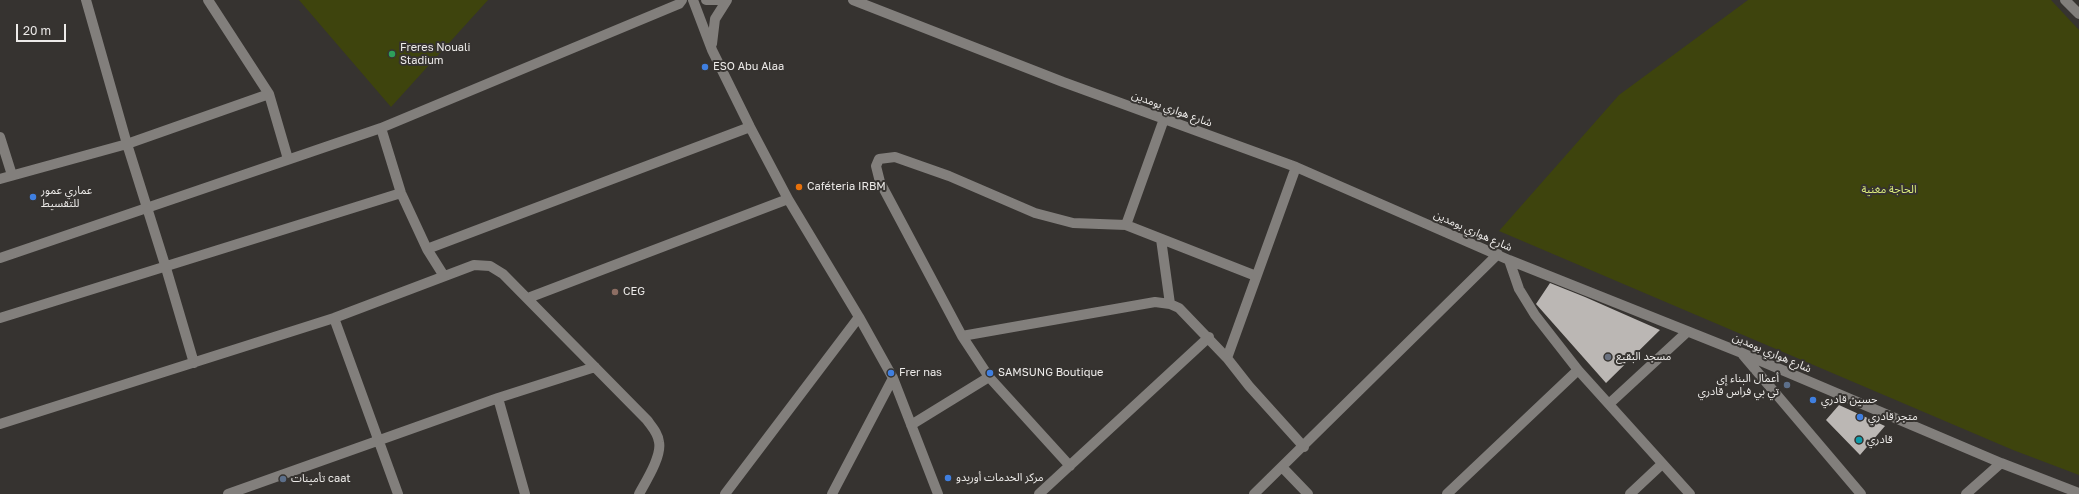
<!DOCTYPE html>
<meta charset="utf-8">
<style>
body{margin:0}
#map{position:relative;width:2079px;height:494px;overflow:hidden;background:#363330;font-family:"Golos Text",sans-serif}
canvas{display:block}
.scale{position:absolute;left:16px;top:24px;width:50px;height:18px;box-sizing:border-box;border:2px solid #edebe9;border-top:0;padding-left:5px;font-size:12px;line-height:14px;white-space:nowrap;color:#edebe9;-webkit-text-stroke:3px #363330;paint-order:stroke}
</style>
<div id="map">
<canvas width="2079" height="494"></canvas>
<div class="scale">20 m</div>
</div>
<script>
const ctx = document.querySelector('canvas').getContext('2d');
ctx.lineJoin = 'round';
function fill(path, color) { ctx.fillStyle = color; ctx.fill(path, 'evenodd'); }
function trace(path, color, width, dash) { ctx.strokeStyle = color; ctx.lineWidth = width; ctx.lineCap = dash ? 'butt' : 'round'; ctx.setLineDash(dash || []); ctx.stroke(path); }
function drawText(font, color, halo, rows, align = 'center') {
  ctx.font = font + ' "Golos Text","Noto Sans Arabic",sans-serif'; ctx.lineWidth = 4; ctx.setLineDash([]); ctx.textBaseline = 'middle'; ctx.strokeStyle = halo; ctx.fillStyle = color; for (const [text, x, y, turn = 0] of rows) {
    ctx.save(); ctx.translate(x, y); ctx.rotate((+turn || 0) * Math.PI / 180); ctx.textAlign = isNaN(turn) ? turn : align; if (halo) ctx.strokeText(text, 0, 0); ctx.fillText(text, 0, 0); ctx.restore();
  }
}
fill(new Path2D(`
 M299 0H488L391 107Z
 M1748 0H2051L2079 30V475L2013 450 1499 231 1619 95Z`), '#3e440d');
fill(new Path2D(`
 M1550 283 1585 297 1660 330 1606 383 1536 304Z
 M1839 405 1885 426 1860 455 1826 420Z`), '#bbb7b4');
trace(new Path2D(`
 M86 0 127 144 166 268 194 363
 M208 0 269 94 288 159
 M693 0 712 50 750 127 788 199 859 317 893 378 938 494
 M706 0H718
 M853 0 1063 82 1296 167 1509 260 1742 353 2001 463 2079 493
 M2065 0 2079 14
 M712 44 715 19 727 0
 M381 128 679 4 682 0
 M0 137 12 175
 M1296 167 1227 358 1249 386 1304 447
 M0 179 127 144 269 94
 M1126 225 1164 119
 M1161 239 1170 304
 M427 249 750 127
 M0 258 381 128 401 193 427 249 444 276
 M1509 260 1519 289 1535 315 1578 370 1690 494
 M528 298 788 199
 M0 318 401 193
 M334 318 398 494
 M962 336 1155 302 1170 304 1179 308 1227 358
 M1743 355 1861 494
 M498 398 525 494
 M1609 404 1687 332
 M0 424 334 318 474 265 490 266 503 274 647 420C652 427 658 433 659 442 662 456 646 481 639 494
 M911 425 989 377
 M1070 466 989 377 962 336 880 182 876 166 879 159 895 157 949 176 1035 213 1073 223 1126 225 1256 276
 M1282 467 1308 494
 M228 494 498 398 595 367
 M725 494 859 317
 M832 494 893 378
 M1039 494 1209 337
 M1254 494 1498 254
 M1447 494 1578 370
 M1630 494 1662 464
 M1966 494 2001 463`), '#827f7c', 10);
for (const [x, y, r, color] of [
 [392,54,4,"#2e9e5b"],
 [705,67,4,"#3f7fe0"],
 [799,187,4,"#e8710a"],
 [33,197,4,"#3f7fe0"],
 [615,292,4,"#8d6e63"],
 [1608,357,4,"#6b7280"],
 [891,373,4,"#3f7fe0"],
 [990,373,4,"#3f7fe0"],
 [1787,385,4,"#5c6f8a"],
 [1813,400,4,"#3f7fe0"],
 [1860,417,4,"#3f7fe0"],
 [1859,440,4,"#0f9aa8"],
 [948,478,4,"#3f7fe0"],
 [283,479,4,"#5c6f8a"]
]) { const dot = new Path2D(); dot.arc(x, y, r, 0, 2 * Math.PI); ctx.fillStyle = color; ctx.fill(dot); trace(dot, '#363330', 1.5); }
drawText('11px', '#edebe9', '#363330', [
 ["Freres Nouali",400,48],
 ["Stadium",400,61],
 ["ESO Abu Alaa",713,67],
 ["Caféteria IRBM",807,187],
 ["عماري عمور",41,191],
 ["للتقسيط",41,204],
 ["CEG",623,292],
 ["مسجد البقيع",1616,357],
 ["Frer nas",899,373],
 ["SAMSUNG Boutique",998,373],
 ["أعمال البناء إي",1779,379,"right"],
 ["تي بي فراس قادري",1779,392,"right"],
 ["حسين قادري",1821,400],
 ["متجر قادري",1868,417],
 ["قادري",1867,440],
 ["مركز الخدمات أوريدو",956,478],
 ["تأمينات caat",291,479]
], 'left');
drawText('11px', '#edebe9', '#363330', [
 ["شارع هواري بومدين",1172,109,20],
 ["شارع هواري بومدين",1473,231,24],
 ["شارع هواري بومدين",1772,353,23]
]);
drawText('11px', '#dced7e', '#363330', [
 ["الحاجة مغنية",1889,190]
]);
</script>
